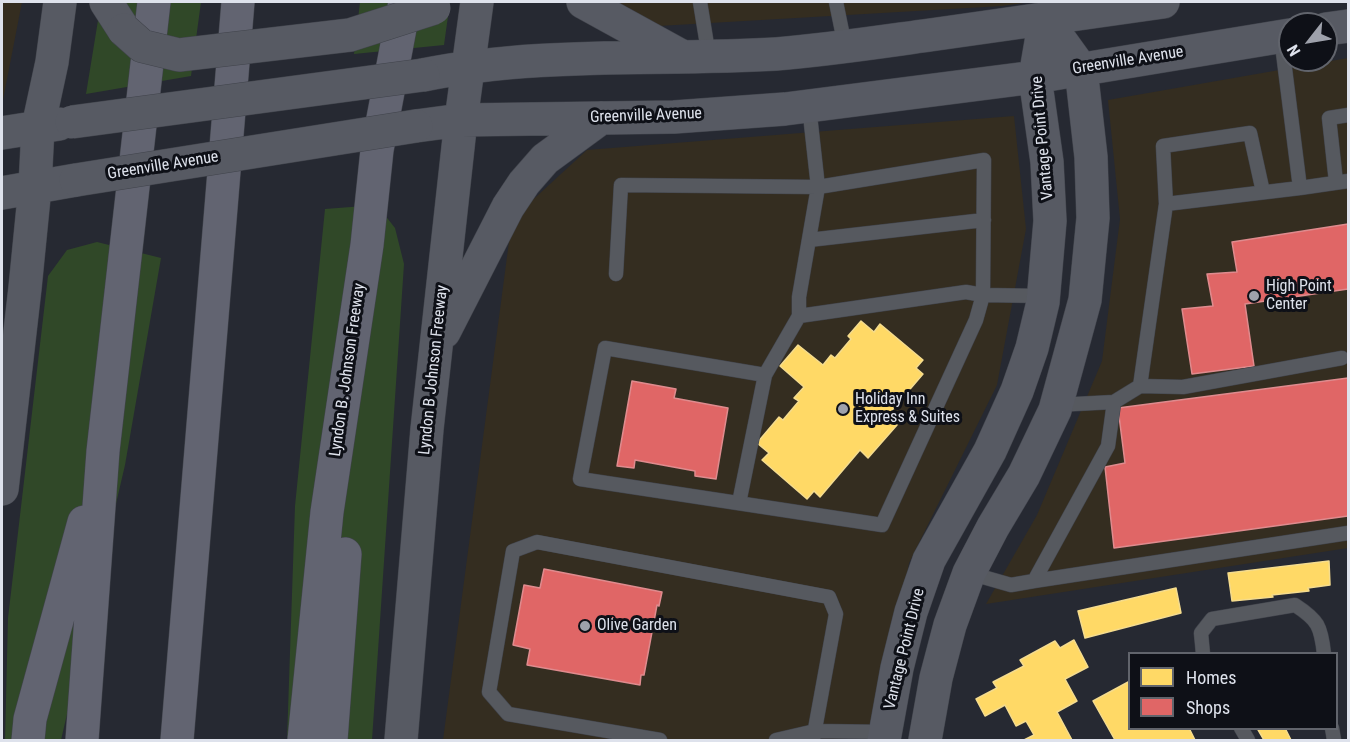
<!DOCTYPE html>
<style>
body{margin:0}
#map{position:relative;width:1350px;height:742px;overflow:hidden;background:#262932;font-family:"Roboto Condensed",sans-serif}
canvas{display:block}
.frame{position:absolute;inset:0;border:3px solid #dee2ec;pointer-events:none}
.legend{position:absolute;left:1128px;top:652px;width:210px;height:78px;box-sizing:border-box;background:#0e1017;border:2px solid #61646c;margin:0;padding:8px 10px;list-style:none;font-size:18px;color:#dee2ec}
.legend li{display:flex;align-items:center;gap:12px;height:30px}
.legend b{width:30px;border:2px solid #61646c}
.north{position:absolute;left:1278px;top:12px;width:60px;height:60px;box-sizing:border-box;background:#0e1017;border:2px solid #61646c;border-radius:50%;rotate:239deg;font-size:16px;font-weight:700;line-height:24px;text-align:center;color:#dee2ec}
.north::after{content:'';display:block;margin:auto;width:21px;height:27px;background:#9ea1ab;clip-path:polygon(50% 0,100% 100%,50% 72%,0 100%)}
</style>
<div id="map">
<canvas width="1350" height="742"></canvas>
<div class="frame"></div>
<ul class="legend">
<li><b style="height:16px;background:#ffd966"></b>Homes</li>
<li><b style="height:16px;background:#e06666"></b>Shops</li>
</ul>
<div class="north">N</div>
</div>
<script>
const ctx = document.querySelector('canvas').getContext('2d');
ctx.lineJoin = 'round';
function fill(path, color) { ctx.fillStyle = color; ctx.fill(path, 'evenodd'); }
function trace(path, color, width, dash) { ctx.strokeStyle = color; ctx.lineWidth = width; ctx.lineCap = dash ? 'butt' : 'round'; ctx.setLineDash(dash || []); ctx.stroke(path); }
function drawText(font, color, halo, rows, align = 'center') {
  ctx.font = font + ' "Roboto Condensed",sans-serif'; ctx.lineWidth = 6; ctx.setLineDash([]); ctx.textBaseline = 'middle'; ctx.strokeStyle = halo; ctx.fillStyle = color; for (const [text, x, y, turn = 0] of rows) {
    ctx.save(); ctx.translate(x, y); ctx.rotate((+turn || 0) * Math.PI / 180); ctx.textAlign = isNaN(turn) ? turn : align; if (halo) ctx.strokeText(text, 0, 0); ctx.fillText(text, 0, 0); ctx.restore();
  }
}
fill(new Path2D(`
 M2 2H22L2 105Z
 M577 2H1031L1002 6 607 29Z
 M1348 58V548L986 604 1037 515 1102 361 1120 219 1108 100Z
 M1014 116 1026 229 997 385 909 563 878 740H443L512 219 587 150Z`), '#342d20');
fill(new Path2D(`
 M101 2H201L191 76 86 94Z
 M360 2H450L444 45 354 54Z
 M377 205 395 228 404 264 372 740H287L295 506 325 209Z
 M97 242 161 258 125 465 61 740H5L8 618 48 276 67 250Z`), '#304828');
const homes = new Path2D(`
 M861 321 874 332 880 324 923 360 916 368 923 374 887 416 897 425 868 458 860 450 820 497 814 491 807 499 762 460 769 453 757 443 779 417 783 420 799 401 794 398 804 387 780 366 798 345 823 365 831 355 835 358 851 339 848 336Z
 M1329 561 1330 585 1308 588 1309 591 1272 595 1273 597 1232 601 1228 573Z
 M1176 588 1181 613 1085 638 1078 611Z
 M1074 640 1088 667 1065 679 1077 701 1057 712 1072 740H1024L1034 735 1026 721 1016 726 1005 705 985 716 976 699 997 688 993 682 1024 666 1020 660 1055 641 1060 648Z
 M1130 681V728H1189L1195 740H1115L1093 701Z
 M1257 728H1285L1291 740H1264Z`);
fill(homes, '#ffd966');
trace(homes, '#f5dc8e', 1.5);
const shops = new Path2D(`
 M1348 224V289L1245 304 1254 366 1192 374 1182 309 1213 306 1207 274 1237 272 1232 242Z
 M1348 378V516L1114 548 1105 467 1125 463 1118 408Z
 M632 381 676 389 674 398 728 408 716 479 695 476V471L635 460 634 468 617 466Z
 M544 569 662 592 659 606 657 605 644 675H641L640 685 527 665 530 649 513 645 524 585 540 588Z`);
fill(shops, '#e06666');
trace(shops, '#df8b8e', 1.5);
const lane = new Path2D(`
 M700 2 709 57
 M836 2 845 46
 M1281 37 1300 188 1348 181
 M1336 182 1329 118 1348 115
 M1166 204 1163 146 1250 133 1263 192
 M809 240 984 220
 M616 274 621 185 818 187 984 160 983 295 966 292 799 316 765 375 605 348 580 479 882 525 976 320 983 295 1043 296
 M799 316V297L818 187 809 106
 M1140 386 1183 387 1342 358
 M1056 405 1114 402 1140 386 1166 204 1300 188
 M739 503 765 375
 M969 573 1011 585 1034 581 1108 446 1114 402
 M1034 581 1348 533
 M1203 654 1201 633 1212 619 1295 605C1318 620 1321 626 1324 654
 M1241 728 1248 740
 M1332 728 1334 740
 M660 740 508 714 489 692 513 551 537 542 829 597 836 614 813 740
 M776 740 815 731 886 732`);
const secondary = new Path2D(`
 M106 2 124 30
 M583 2 683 57
 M1326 29 1348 26
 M423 75C539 51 658 61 776 54 827 50 879 42 930 35 1008 24 1086 13 1163 2
 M416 126 461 120 674 117 785 109 1035 77 1290 35
 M2 133 59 124
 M2 193 76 180
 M444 332 508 207 524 183 545 159 601 118
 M2 489 25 288 35 187 38 127 52 62 60 2
 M401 740 427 429 461 120 477 2
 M884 740 897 668 911 612 929 560 990 451 1017 391 1032 348 1043 302 1050 221 1047 162 1035 77 1045 19
 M925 740 936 678 950 625 969 573 993 527 1024 475 1055 410 1085 300 1093 218 1091 157 1081 69 1045 19`);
const highway = new Path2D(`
 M28 740 30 719 84 522
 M82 740 103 451 154 2
 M177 740 238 2
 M304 740 327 512 367 245 377 150 405 2
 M331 740 345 554`);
trace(lane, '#41444c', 15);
trace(secondary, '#41444c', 34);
trace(highway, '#41444c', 34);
trace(lane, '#56595f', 14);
trace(secondary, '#575a63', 33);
trace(highway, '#626471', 33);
const secondaryBridge = new Path2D(`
 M124 30 142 46 179 55 350 35 434 8
 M72 122 423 75
 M76 180 416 126`);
trace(secondaryBridge, '#41444c', 34, []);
trace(secondaryBridge, '#575a63', 33);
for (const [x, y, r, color] of [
 [1254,296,6,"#9ea1ab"],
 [843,409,6,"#9ea1ab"],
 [585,626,6,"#9ea1ab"]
]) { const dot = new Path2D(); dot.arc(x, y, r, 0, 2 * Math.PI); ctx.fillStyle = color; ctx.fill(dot); trace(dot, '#0e1017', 2); }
drawText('16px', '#dee2ec', '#0e1017', [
 ["Greenville Avenue",1128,61,-9],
 ["Greenville Avenue",646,116,-2],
 ["Vantage Point Drive",1043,138,-95],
 ["Greenville Avenue",163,166,-9],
 ["Lyndon B. Johnson Freeway",348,370,-82],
 ["Lyndon B Johnson Freeway",434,370,-84],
 ["Vantage Point Drive",905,649,-76]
]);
drawText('16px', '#dee2ec', '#0e1017', [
 ["High Point",1266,287],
 ["Center",1266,305],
 ["Holiday Inn",855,400],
 ["Express & Suites",855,418],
 ["Olive Garden",597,626]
], 'left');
</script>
